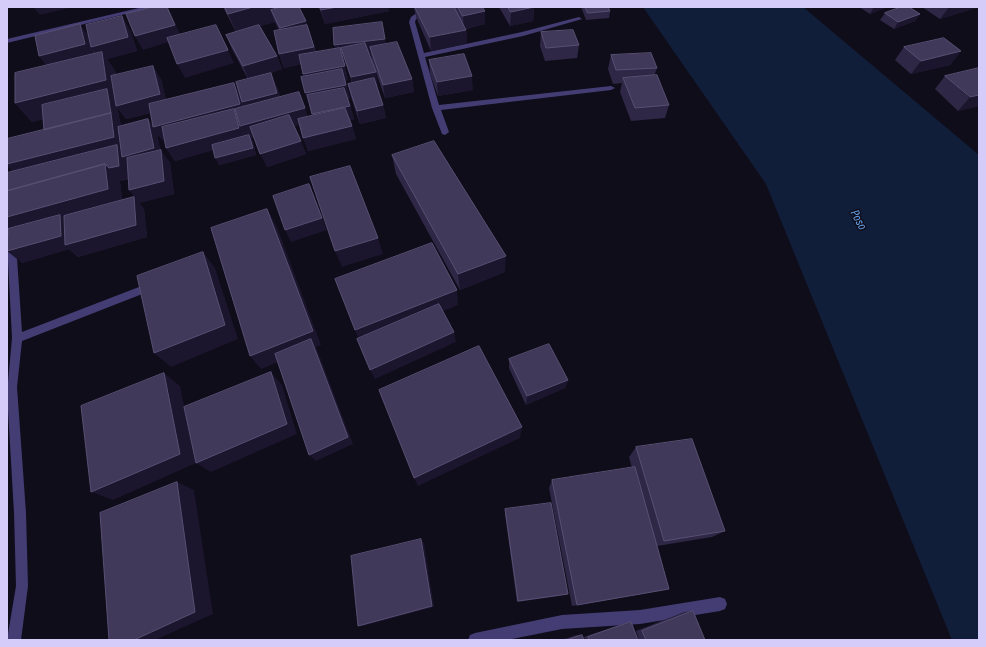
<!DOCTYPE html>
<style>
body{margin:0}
#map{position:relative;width:986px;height:647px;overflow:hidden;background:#100d1a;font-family:"Sofia Sans Condensed",sans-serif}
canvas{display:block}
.frame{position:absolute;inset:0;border:8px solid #d5ccf9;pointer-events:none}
</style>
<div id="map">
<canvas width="986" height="647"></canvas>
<div class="frame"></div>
</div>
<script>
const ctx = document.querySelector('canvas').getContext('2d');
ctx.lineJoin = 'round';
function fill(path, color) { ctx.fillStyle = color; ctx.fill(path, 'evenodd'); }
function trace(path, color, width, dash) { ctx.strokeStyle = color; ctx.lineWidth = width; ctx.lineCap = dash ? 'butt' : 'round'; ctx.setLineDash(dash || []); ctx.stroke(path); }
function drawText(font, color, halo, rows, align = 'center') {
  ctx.font = font + ' "Sofia Sans Condensed",sans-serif'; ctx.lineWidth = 3; ctx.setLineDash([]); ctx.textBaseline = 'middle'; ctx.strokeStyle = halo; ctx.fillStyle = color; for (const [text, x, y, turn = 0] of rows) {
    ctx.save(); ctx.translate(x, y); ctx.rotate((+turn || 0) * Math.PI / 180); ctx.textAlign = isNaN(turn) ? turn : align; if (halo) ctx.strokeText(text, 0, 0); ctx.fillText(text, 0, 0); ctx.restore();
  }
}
fill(new Path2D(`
 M643 7H803L979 155V640H952L766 184Z`), '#111e3a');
fill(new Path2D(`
 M143 7H154L7 43V39Z
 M425 7H432L416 19 415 22 424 53 522 32 579 17 582 19 523 36 425 57 439 105 611 86 615 88 611 90 441 110 449 132 445 135 442 134 432 108 409 22 411 17Z
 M11 239 16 243 22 332 152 282 155 283 157 286 155 289 22 341 17 387 26 513 28 586 21 640H7L16 586 14 513 7 393 12 338 7 242Z
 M720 597 725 599 727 604 725 609 720 611 640 624 562 629 507 640H468L470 635 475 633 562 615 640 610Z`), '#433d74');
fill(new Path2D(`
 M223 7H279L306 21 316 52 386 44 412 79 414 92 385 98 372 61 371 54 369 55 378 86H376L383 105 386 118 360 124 351 97 348 84 352 83 344 58H343L348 80 345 81 350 98 348 99 354 119 350 120 356 139 308 151 299 124 294 126 306 154 267 167 254 137 251 138 253 142 256 155 219 165 213 150 175 161 166 148 164 139 162 140 157 133 160 150 170 163 174 194 139 203 128 179 119 181 120 182 122 200 134 197 144 209 147 237 78 257 69 249 22 263 13 171 44 130 43 119 32 122 15 103 47 65 39 56 88 35 130 30 137 51 107 59 115 71 116 75 161 79 166 100 234 83 240 96 248 79 232 49 226 35 236 32ZM275 22 279 30V54L284 68 301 64 312 116 308 117 280 97 277 87 262 76 282 69 277 56 260 26ZM117 107 126 119 150 113 153 126 148 119 121 126Z
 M319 7H388L389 11 325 24Z
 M414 7H482L485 11V24L466 29 467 43 431 51 416 17Z
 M499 7H534L533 21 510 26Z
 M581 7H608L610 11 609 18 586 20Z
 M859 7H887L870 14Z
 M922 7H979L940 19Z
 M885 13 920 14 915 21 894 29 880 20Z
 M541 32 579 45 577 58 545 61 540 46Z
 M904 47 961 51 950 65 911 74 895 60Z
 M611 55 657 68 654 76 669 105 665 118 631 121 620 92 622 83 613 84 608 69Z
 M429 60 473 90 438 96 430 74Z
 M945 76 979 106 958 111 935 89Z
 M392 155 505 272 460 290 396 174Z
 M509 359 568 380 565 388 526 405 509 368Z
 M636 447 725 531 712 537 657 546 669 589 659 591 572 606 549 488 552 480 632 468 629 457Z
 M505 509 568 594 565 595 517 602 505 514Z
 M693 611 705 640H639L636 631 684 612Z
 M631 622 638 640H585L584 637 625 623Z
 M577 635H582L584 640H561Z`), '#2f2746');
fill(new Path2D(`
 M33 7H73L40 15Z
 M167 7 182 38 143 50 135 36Z
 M253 7H279L283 20 271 10 275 22 237 33 228 14Z
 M337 7H388L389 11 325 24 321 10Z
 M534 7 533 21 510 26 511 12Z
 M874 7H887L870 14Z
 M949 7H979L940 19Z
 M485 11V24L464 29 463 16Z
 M920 14 915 21 894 29 898 22Z
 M122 16 130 30 137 51 107 59 115 71 119 99 115 100 117 102V106L160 94 153 66 161 79 168 108 126 119 117 107 121 126 125 132 128 155 125 156 154 148 148 119 153 127 240 104 234 83 240 96 242 102 277 93 271 73 277 87 283 106 248 115 242 102 247 117 239 119 241 126 305 108 310 122 251 138 253 142 256 155 219 165 215 158 253 148 250 138 247 139 243 132 246 141 175 161 166 148 239 128 237 120 162 140 157 133 162 156 161 150 170 163 174 194 139 203 129 190 164 181 162 161 132 170 127 164 129 178 119 181 120 182 123 207 68 223 72 227 74 243 136 225 134 197 144 209 147 237 78 257 69 249 22 263 7 251 61 236 60 225 14 238 7 233V217L108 189 107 184 17 208 7 199V194L106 169 105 164 109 168 119 166 118 158 25 183 7 166V164L114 137 113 132 56 148 44 135 111 117V116L109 102 32 122 15 103 106 80 103 60 100 61 93 50 95 57 50 70 39 56 85 44 80 24 90 38 92 47 128 37Z
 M306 21 310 34 285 41 280 28Z
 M307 25 318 61 284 68 279 54Z
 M466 30 467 43 431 51 430 37Z
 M385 39 388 52 370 47 371 54 344 58 341 48 344 58 338 59 334 45Z
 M228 50 234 63 185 78 177 64Z
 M961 51 950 65 911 74 921 61Z
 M277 56 282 69 249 80 243 66Z
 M345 66 348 80 345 81 350 98 310 106 305 93 308 88 303 74Z
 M376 72 378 86 354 91 351 77Z
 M472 76 473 90 438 96 437 82Z
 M412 79 414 92 385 98 383 85Z
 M979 95V106L958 111 970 97Z
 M383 105 386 118 360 124 357 111Z
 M350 106 354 119 316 127 312 114Z
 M352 126 356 139 308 151 303 138Z
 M301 141 306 154 267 167 260 154Z
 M309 184 327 230 291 242 285 230Z
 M267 209 277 227 321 345 316 347 353 444 316 461 309 455 314 348 261 369 250 356Z
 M378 238 383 254 342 267 335 251Z
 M203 252 215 268 238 339 171 367 154 353Z
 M506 256 505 272 460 290 458 274Z
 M457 290 458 305 361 344 355 330Z
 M454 332 456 342 375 379 370 370Z
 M271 372 282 385 297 434 211 472 196 463 113 500 91 492 164 373 180 386 196 463Z
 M568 380 565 388 526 405 527 396Z
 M522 427 520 438 418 486 414 478Z
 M177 482 194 490 213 614 155 640H134Z
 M421 539 424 543 434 607 363 626H358Z`), '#1b152d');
const building = new Path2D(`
 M153 7H167L175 25 135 36 126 14Z
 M225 7H253L228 14Z
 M281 7H299L306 21 280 28 271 10Z
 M320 7H337L321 10Z
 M415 7H454L466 30 430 37Z
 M458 7H482L485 11 463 16Z
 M508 7H534L511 12Z
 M585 7H608L610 11 588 13Z
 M901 7H909L920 14 898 22 885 13Z
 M122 16 128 37 91 47 86 25Z
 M382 22 385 39 334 45 333 28Z
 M80 24 85 44 39 56 35 36Z
 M216 25 228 50 177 64 167 38Z
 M259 25 277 56 243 66 226 35Z
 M307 25 314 47 279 54 274 31Z
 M573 30 579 45 546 48 541 32Z
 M944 38 961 51 921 61 904 47Z
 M397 42 412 79 383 85 370 47Z
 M365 43 376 72 351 77 341 48Z
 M340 48 345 66 303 74 299 55Z
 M102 52 106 80 15 103V73Z
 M651 53 657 68 616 70 611 55Z
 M464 54 472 76 437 82 429 60Z
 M153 66 160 94 116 106 111 76Z
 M979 68V95L970 97 945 76Z
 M342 69 346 85 305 93 301 77Z
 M271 73 277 93 242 102 236 82Z
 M657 75 669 105 635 108 623 78Z
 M374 78 383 105 357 111 348 84Z
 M234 83 240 104 153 127 149 104Z
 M344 88 350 106 312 114 307 95Z
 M107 89 111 113 44 130 42 105Z
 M299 92 305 108 240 126 235 109Z
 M345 108 352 126 303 138 298 119Z
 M234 109 239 128 166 148 162 127Z
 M111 113 114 137 7 164V139Z
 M289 115 301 141 260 154 250 127Z
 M148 119 154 148 122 157 118 127Z
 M249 135 253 148 215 158 212 145Z
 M434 141 506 256 458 274 392 155Z
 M117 145 119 166 109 168 105 164 7 191V173Z
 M161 150 164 181 129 190 127 158Z
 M105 164 108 189 7 217V191Z
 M350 166 378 238 335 251 310 177Z
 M309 184 322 218 285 230 273 196Z
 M134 197 136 225 65 245 64 216Z
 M267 209 313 331 250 356 211 228Z
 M60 215 61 236 7 251 8 229Z
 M432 243 457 290 355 330 335 279Z
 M203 252 225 325 154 353 137 276Z
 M439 304 454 332 370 370 357 339Z
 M311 339 348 437 309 455 275 354Z
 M549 344 568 380 527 396 509 359Z
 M479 346 522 427 414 478 379 390Z
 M271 372 287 424 196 463 184 407Z
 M164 373 180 454 91 492 81 406Z
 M692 439 725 531 664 541 636 447Z
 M635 467 669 589 577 605 552 480Z
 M177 482 195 612 134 640H109L100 513Z
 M551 503 568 594 518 601 505 509Z
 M421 539 432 606 358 626 351 556Z
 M693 611 705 640H646L642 631Z
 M631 622 638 640H589L588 637Z
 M582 635 584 640H567Z`);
fill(building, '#41395a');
trace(building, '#585073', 1);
drawText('italic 13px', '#66a4ed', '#100d1a', [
 ["Poso",858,220,62]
]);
</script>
